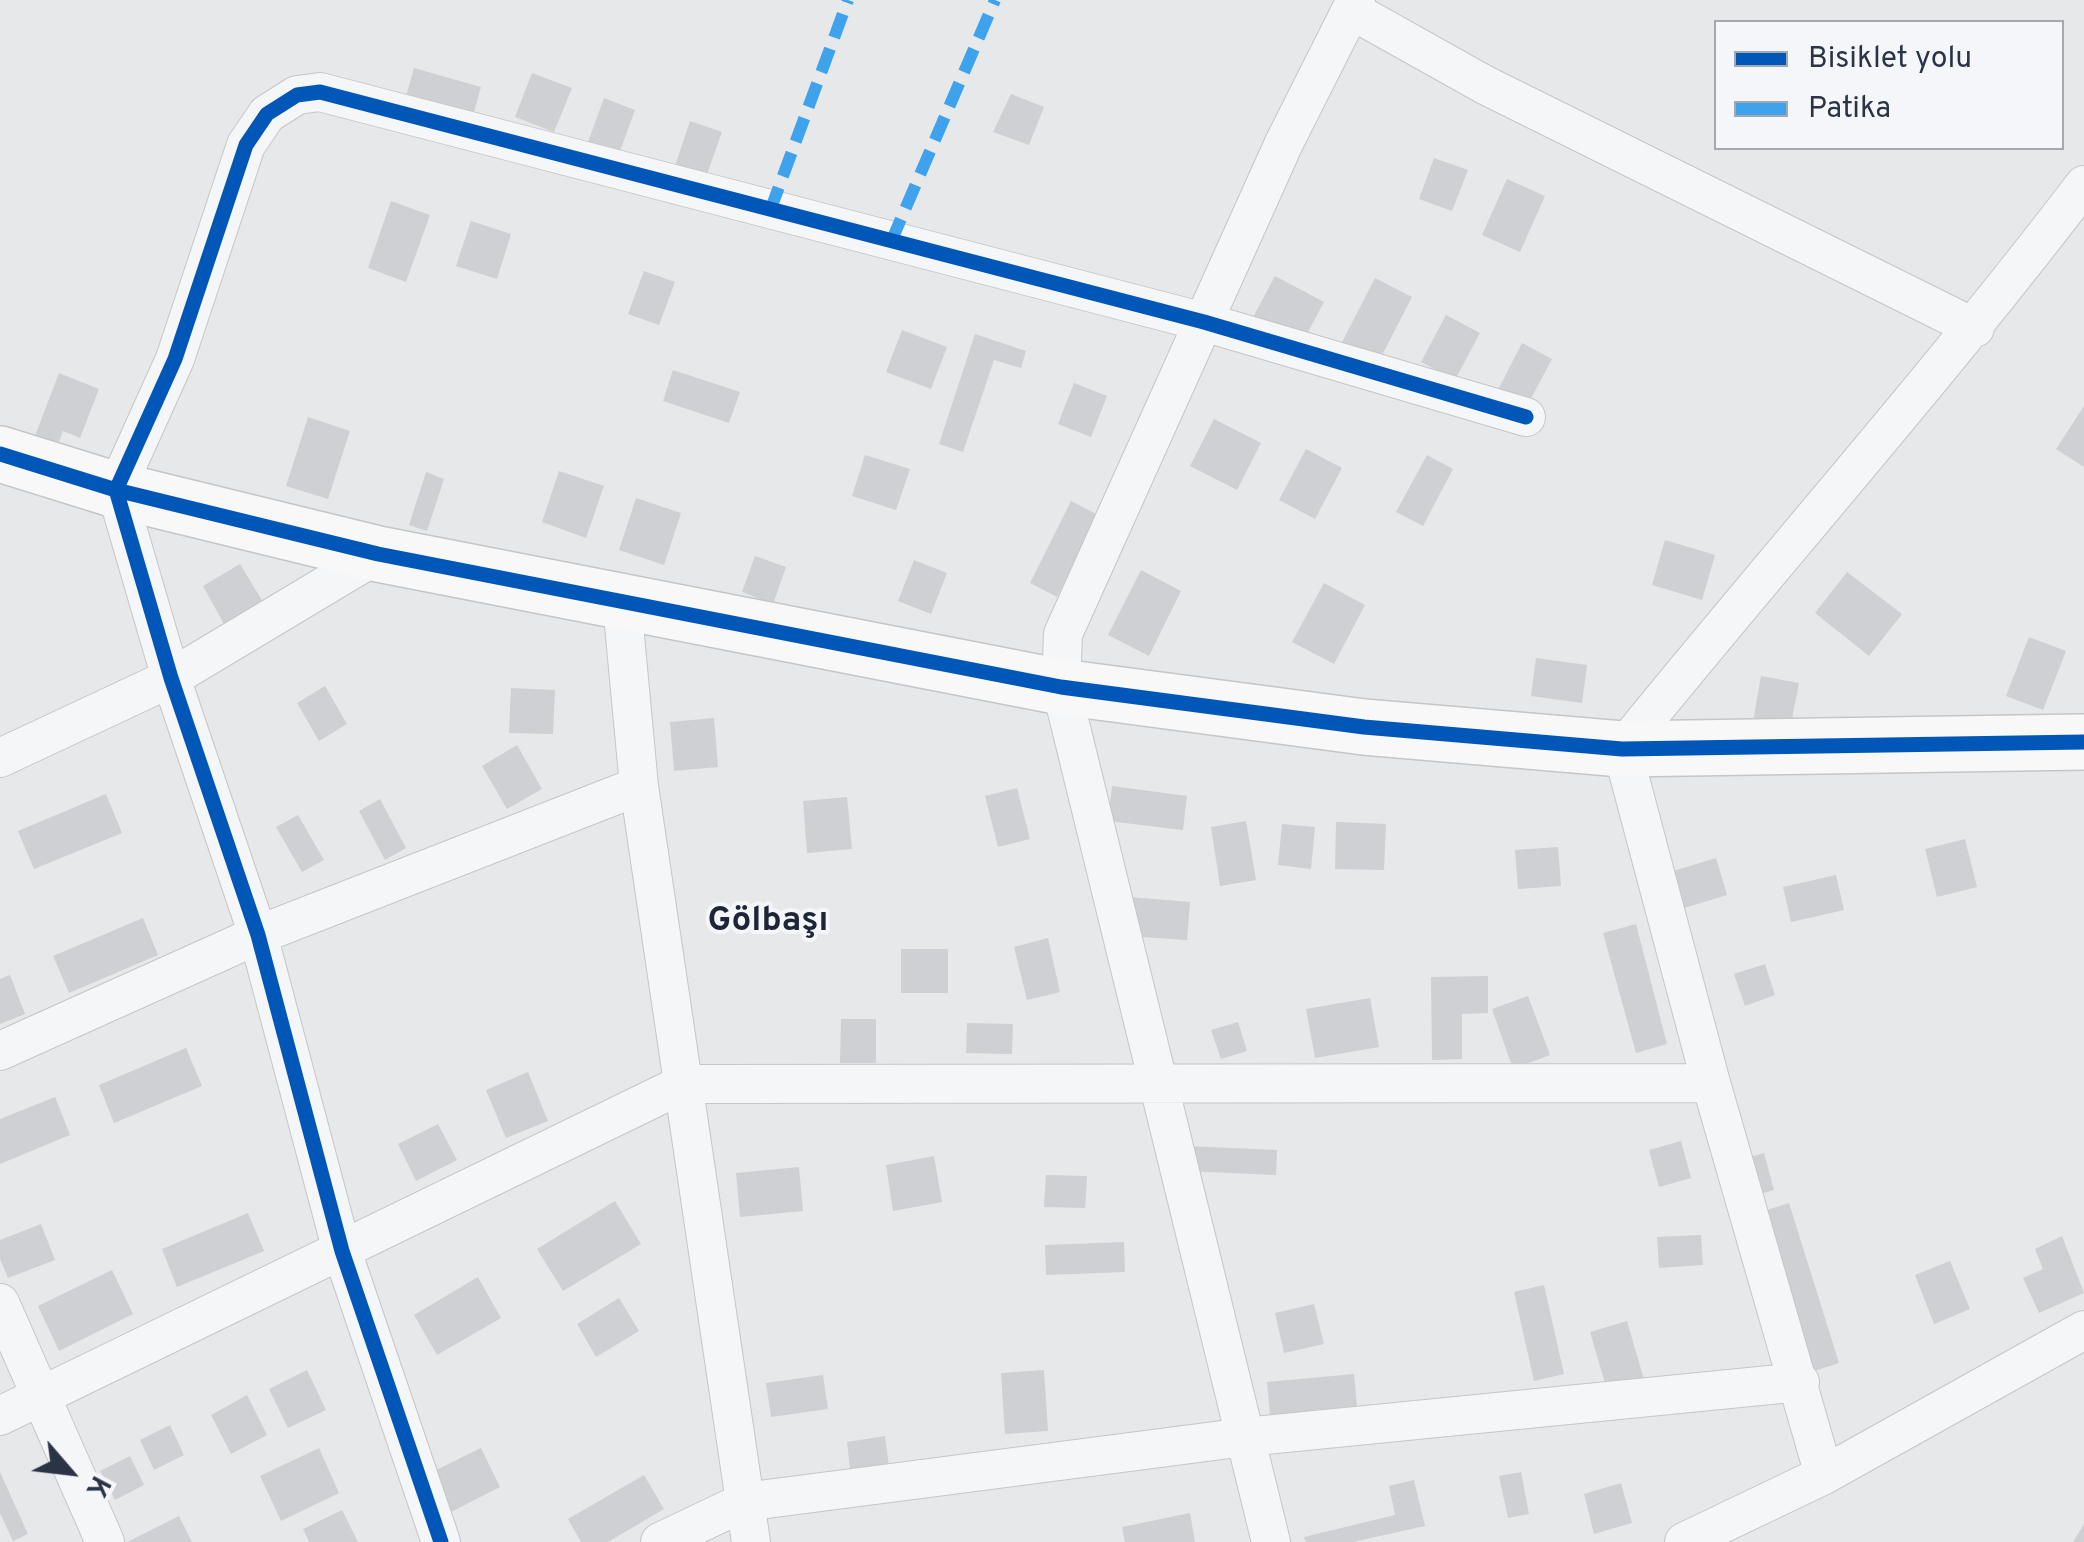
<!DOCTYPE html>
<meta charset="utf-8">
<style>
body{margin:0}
#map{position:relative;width:2084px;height:1542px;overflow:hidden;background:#e6e8ea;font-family:Overpass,sans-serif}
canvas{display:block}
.legend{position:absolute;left:1714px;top:20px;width:350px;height:130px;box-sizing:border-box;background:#f4f6f9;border:2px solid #a4a8b1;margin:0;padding:12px 18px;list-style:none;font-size:30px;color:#2b3445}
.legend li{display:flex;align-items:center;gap:20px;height:50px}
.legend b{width:50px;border:2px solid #a4a8b1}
.north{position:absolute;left:20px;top:1422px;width:100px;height:100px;-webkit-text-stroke:8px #f4f6f9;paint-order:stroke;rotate:118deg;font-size:28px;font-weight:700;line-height:40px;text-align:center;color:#2b3445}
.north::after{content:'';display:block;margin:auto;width:35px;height:45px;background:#2b3445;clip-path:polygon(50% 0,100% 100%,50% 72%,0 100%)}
</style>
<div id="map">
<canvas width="2084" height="1542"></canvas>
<ul class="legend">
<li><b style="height:12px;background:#0057b8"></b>Bisiklet yolu</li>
<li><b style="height:12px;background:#3ea3ec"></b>Patika</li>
</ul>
<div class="north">K</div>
</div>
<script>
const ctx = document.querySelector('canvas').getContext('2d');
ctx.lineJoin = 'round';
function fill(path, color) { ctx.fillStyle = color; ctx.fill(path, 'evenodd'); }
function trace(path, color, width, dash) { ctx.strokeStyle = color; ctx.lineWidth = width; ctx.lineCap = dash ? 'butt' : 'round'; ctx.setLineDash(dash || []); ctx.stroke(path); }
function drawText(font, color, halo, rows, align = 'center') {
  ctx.font = font + ' Overpass,sans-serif'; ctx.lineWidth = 8; ctx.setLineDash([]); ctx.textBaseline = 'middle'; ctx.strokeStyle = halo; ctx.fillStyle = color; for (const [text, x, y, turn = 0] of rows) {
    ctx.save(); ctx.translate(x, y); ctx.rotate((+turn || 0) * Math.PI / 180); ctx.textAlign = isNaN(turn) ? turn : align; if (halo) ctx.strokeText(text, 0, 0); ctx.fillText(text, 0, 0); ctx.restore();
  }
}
fill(new Path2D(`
 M414 68 481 87 472 119 405 100Z
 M532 73 572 88 554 132 515 117Z
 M1011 94 1044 107 1029 145 993 132Z
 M604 98 635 110 619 154 588 142Z
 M690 121 722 132 706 177 675 166Z
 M1434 158 1468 170 1452 211 1419 199Z
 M1507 179 1545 196 1520 252 1482 235Z
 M391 201 430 215 406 282 368 268Z
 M471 221 511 234 497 279 456 266Z
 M644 271 675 282 659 325 628 314Z
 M1275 276 1324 302 1299 349 1250 323Z
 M1375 278 1412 297 1376 367 1339 348Z
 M1446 315 1480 333 1455 380 1421 362Z
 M902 330 947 347 931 389 886 372Z
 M975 334 1026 351 1021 368 994 360 963 452 939 444Z
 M1522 343 1552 359 1526 408 1497 392Z
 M673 370 740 392 729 423 663 401Z
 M59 373 99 389 80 438 63 431 53 458 30 449Z
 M1074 383 1107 396 1091 437 1058 424Z
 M2084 406V467L2056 449Z
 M308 417 350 431 328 499 286 486Z
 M1214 419 1261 443 1237 490 1190 466Z
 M1306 449 1342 468 1315 519 1279 500Z
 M865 455 910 469 896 510 852 496Z
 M1427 455 1453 469 1423 526 1396 512Z
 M559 471 604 486 586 538 542 522Z
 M426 472 444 479 427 531 409 525Z
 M636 498 681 513 664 565 619 550Z
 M1071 501 1098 515 1057 597 1030 583Z
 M1665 540 1715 555 1702 600 1652 585Z
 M755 556 786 567 773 604 742 592Z
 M914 560 947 573 931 614 898 601Z
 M240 564 263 602 224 624 203 586Z
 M1141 570 1181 591 1149 656 1108 635Z
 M1847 572 1902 614 1869 656 1815 613Z
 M1324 583 1365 605 1334 664 1292 642Z
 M2029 637 2066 651 2043 710 2006 696Z
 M1536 658 1587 665 1582 703 1531 696Z
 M1761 676 1799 683 1789 734 1752 727Z
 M325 686 347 724 319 741 297 703Z
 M511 688 555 690 553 734 509 733Z
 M714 718 718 767 674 771 670 722Z
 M517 745 542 789 507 809 482 766Z
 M1112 786 1187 796 1183 830 1108 821Z
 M1017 788 1030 839 998 847 985 796Z
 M106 794 122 833 34 869 18 831Z
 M847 797 852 849 807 853 803 801Z
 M380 799 406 848 385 860 359 811Z
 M298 815 324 860 302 872 276 827Z
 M1246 821 1256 880 1220 886 1211 827Z
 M1336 822 1386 824 1384 870 1335 869Z
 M1282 824 1315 827 1311 869 1278 865Z
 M1965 839 1977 887 1937 897 1925 849Z
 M1558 847 1561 886 1518 889 1515 850Z
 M1716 858 1727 895 1671 912 1660 875Z
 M1836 875 1844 910 1791 922 1783 887Z
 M1129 897 1190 902 1187 940 1126 936Z
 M143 918 158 955 69 993 53 956Z
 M1636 924 1667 1044 1636 1053 1603 933Z
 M1048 938 1060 992 1027 1000 1014 947Z
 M901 949H948V993H901Z
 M1765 964 1775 995 1745 1006 1734 974Z
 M10 975 25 1014 0 1024V979Z
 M1488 976V1013L1462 1014V1059L1432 1060 1431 977Z
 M1528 996 1550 1055 1513 1069 1492 1009Z
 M1370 998 1379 1047 1315 1058 1306 1009Z
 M841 1019H876V1063H840Z
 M1238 1022 1247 1051 1221 1059 1211 1030Z
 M967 1023 1013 1024 1012 1054 966 1053Z
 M186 1048 202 1086 114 1123 99 1085Z
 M528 1072 548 1121 506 1138 486 1090Z
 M55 1097 70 1135 0 1164V1119Z
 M438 1124 457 1160 416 1181 398 1144Z
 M1681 1141 1691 1178 1659 1187 1649 1150Z
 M1186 1146 1277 1150 1276 1175 1185 1171Z
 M1764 1153 1774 1190 1753 1196 1743 1159Z
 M934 1156 942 1202 893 1211 886 1165Z
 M799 1167 803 1211 740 1217 736 1173Z
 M1046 1175 1087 1176 1085 1208 1044 1207Z
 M615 1201 641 1244 563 1291 537 1249Z
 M1789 1203 1839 1363 1808 1373 1758 1213Z
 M248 1213 264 1251 177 1287 162 1249Z
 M41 1224 55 1260 8 1278 0 1259V1240Z
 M1701 1235 1703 1265 1659 1268 1657 1237Z
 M2062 1236 2084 1293 2039 1313 2023 1278 2043 1269 2035 1249Z
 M1124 1242 1125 1272 1046 1275 1045 1245Z
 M1950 1261 1970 1309 1934 1324 1915 1275Z
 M112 1270 133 1314 59 1351 38 1306Z
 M478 1277 501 1318 437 1355 414 1315Z
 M1544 1285 1564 1374 1534 1381 1514 1292Z
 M619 1298 639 1331 596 1357 577 1324Z
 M1314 1304 1324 1344 1284 1353 1275 1313Z
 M1627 1321 1647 1390 1610 1400 1590 1332Z
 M307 1370 326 1410 288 1428 269 1389Z
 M1044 1370 1048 1431 1005 1434 1001 1373Z
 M1354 1374 1357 1406 1270 1415 1267 1382Z
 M823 1375 828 1409 771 1417 766 1383Z
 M247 1395 267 1435 231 1454 211 1415Z
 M170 1425 184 1455 154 1470 140 1440Z
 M885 1436 891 1482 852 1487 847 1442Z
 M319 1448 339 1493 281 1521 260 1476Z
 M481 1448 500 1487 447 1514 428 1474Z
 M130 1456 144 1485 115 1500 100 1471Z
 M0 1472 28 1534 13 1541 0 1513Z
 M1521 1472 1529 1514 1508 1518 1499 1476Z
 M644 1475 664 1509 608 1542H581L568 1519Z
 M1414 1480 1425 1526 1353 1542H1306L1304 1537 1395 1515 1389 1486Z
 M1621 1483 1632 1523 1594 1534 1584 1494Z
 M342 1510 358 1542H309L303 1529Z
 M1190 1513 1195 1542H1125L1122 1527Z
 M179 1516 192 1542H127Z
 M2084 1524V1542H2073Z`), '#ced0d3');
const street = new Path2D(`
 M1351 10 1485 85 1975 328
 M622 604 639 786 751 1542
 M0 758 171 678 378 554
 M0 1051 258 935 639 786
 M0 1303 105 1542
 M0 1416 683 1084 1711 1083
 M1824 1475 1711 1083 1622 749C1775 560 1937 378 2084 185
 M441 1542 342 1251 258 935 171 678 116 490 175 359 246 145 267 114 297 95 320 92 1204 322 1526 417
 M660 1542 744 1502 1245 1437 1800 1382
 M1271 1542 1061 687 1063 634 1284 143 1356 0
 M1684 1542 1824 1475 2084 1330`);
const secondary = new Path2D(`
 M0 454 116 490 378 554 1061 687 1364 727 1622 749 2084 742`);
trace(street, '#c4c6c8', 40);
trace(secondary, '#c4c6c8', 58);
trace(street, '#f5f6f7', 38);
trace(secondary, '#f8f8f8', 55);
trace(new Path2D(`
 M770 211 848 0
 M891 242 995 0`), '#3ea3ec', 12, [25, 12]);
trace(new Path2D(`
 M0 454 116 490 378 554 1061 687 1364 727 1622 749 2084 742
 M441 1542 342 1251 258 935 171 678 116 490 175 359 246 145 267 114 297 95 320 92 1204 322 1526 417`), '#0057b8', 15);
drawText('bold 35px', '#1d2536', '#f4f6f9', [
 ["Gölbaşı",768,923]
]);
</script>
